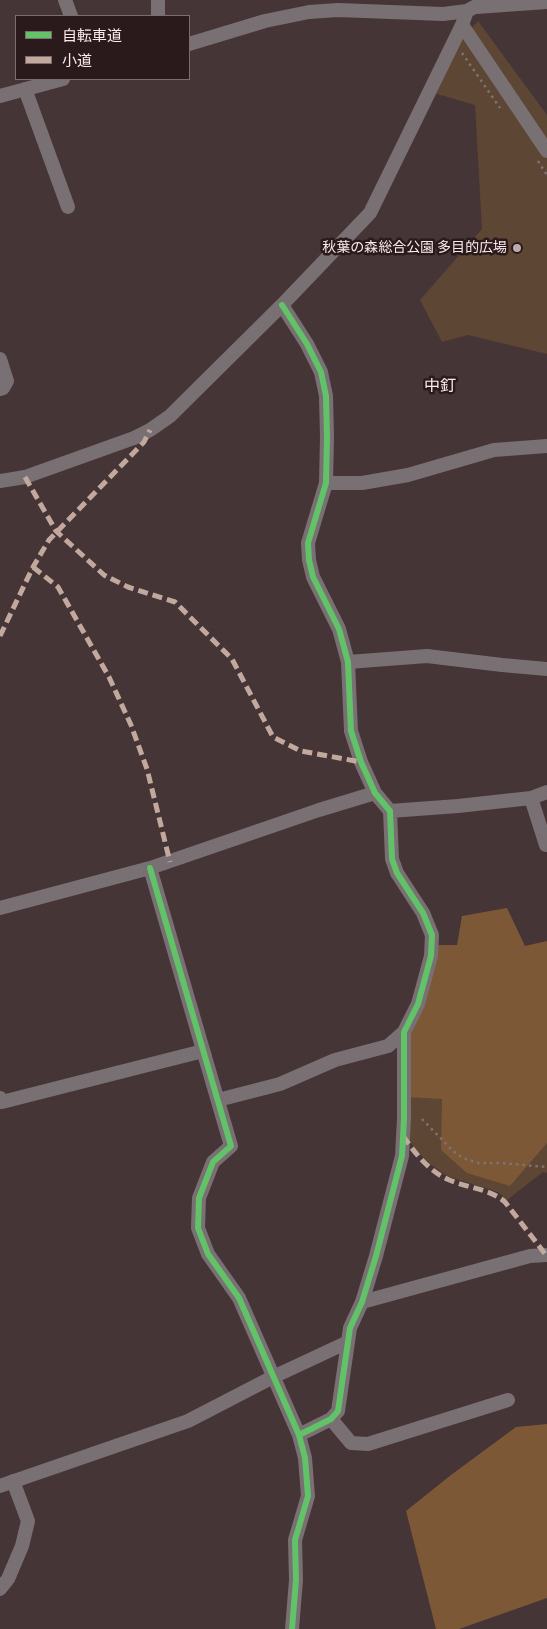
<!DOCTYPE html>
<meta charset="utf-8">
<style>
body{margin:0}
#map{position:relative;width:547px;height:1629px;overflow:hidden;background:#463537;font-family:Literata,"Noto Sans JP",serif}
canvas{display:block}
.legend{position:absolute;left:15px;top:15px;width:175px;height:65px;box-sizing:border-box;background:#2a1a1c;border:1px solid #7e6d6f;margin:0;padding:6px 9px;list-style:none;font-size:15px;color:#fceaeb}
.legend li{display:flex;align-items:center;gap:10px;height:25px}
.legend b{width:25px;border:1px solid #7e6d6f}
</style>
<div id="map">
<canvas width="547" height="1629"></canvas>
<ul class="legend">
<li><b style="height:6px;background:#61c268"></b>自転車道</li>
<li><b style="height:6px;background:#c3a89e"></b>小道</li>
</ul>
</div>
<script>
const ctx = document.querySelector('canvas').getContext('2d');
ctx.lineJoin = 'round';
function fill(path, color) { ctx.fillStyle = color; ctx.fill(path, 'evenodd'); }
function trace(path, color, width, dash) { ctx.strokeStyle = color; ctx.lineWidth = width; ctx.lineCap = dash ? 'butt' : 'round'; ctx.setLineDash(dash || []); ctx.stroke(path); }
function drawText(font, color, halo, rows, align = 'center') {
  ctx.font = font + ' Literata,"Noto Sans JP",serif'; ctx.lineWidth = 5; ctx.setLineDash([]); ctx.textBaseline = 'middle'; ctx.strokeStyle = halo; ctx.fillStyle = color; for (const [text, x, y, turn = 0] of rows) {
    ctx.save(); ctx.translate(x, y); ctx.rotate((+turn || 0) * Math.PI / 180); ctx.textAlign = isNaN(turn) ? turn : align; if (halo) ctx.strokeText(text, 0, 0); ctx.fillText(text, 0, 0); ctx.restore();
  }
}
fill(new Path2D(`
 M478 21 547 115V354L468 335 442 342 420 300 482 229 475 105 434 93 463 38Z
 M547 993V1173L543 1172 507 1200 498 1192 447 1176 427 1162 403 1134 404 1044Z`), '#5d4633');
fill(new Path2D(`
 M507 908 525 946 547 941V1143L510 1186 467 1173 441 1150 442 1099 406 1097V1033L431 945H457L462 916Z
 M547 1424V1598L459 1629H436L406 1511 451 1475 516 1427Z`), '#7c5837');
trace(new Path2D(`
 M462 53 500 108
 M538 161 547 175
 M422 1119 453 1151 463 1158 479 1163H501L547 1167`), '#7c7375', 2.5, [2.5, 4]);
trace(new Path2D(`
 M65 0 71 16
 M476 7 547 2
 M158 16V0
 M462 25 547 151
 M189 44 265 21 309 12 338 10 443 14 467 11 487 0
 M25 89 68 207
 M0 96 63 79
 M282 305 307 344 321 372 326 396 327 437 326 483 308 543 309 560 313 577 339 629 348 662 351 731 361 762 375 793 390 811 392 859 397 873 423 913 432 935 431 956 418 1004 404 1032V1119L402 1156 376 1256 362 1302 350 1328 338 1411 331 1419 299 1435
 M0 359 7 381 3 388 0 389
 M0 481 25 477 134 438 150 430 170 416 282 305 370 213 462 25 467 11
 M326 483H362L408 475 494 450 547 446
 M348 662 427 656 502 665 547 669
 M531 798 546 845
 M390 811 458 806 531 798 547 792
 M150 868 231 1146 213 1162 199 1198 198 1228 208 1254 239 1298 299 1435 305 1458 308 1496 295 1540 296 1580 292 1629
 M0 908 150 868 319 810 375 793
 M0 1098 2 1102 203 1051
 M218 1100 280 1084 335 1060 388 1046 404 1032
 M362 1302 530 1256 547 1255
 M331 1419 351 1443 368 1444 508 1400
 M0 1486 188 1421 273 1377 348 1342
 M0 1589 8 1579 22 1546 28 1521 13 1481`), '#787073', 14);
trace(new Path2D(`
 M25 477 56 531 104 575 128 587 175 602 232 659 273 737 301 751 361 762
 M33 567 58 587 109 677 131 725 147 769 170 862
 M0 636 33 567 49 540 144 442 150 430
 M403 1136C415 1153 428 1170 447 1179 466 1188 489 1188 505 1202L546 1255`), '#c3a89e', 5, [10, 5]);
trace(new Path2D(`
 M282 305 307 344 321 372 326 396 327 437 326 483 308 543 309 560 313 577 339 629 348 662 351 731 361 762 375 793 390 811 392 859 397 873 423 913 432 935 431 956 418 1004 404 1032V1119L402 1156 376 1256 362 1302 350 1328 338 1411 331 1419 299 1435
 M150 868 231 1146 213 1162 199 1198 198 1228 208 1254 239 1298 299 1435 305 1458 308 1496 295 1540 296 1580 292 1629`), '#61c268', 6);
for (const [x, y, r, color] of [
 [517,248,5,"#bcabac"]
]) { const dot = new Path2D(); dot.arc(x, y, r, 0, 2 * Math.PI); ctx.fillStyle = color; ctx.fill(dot); trace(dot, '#2a1a1c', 2); }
drawText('14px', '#fceaeb', '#2a1a1c', [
 ["秋葉の森総合公園 多目的広場",507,248]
], 'right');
drawText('16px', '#fceaeb', '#2a1a1c', [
 ["中釘",440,386]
]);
</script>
